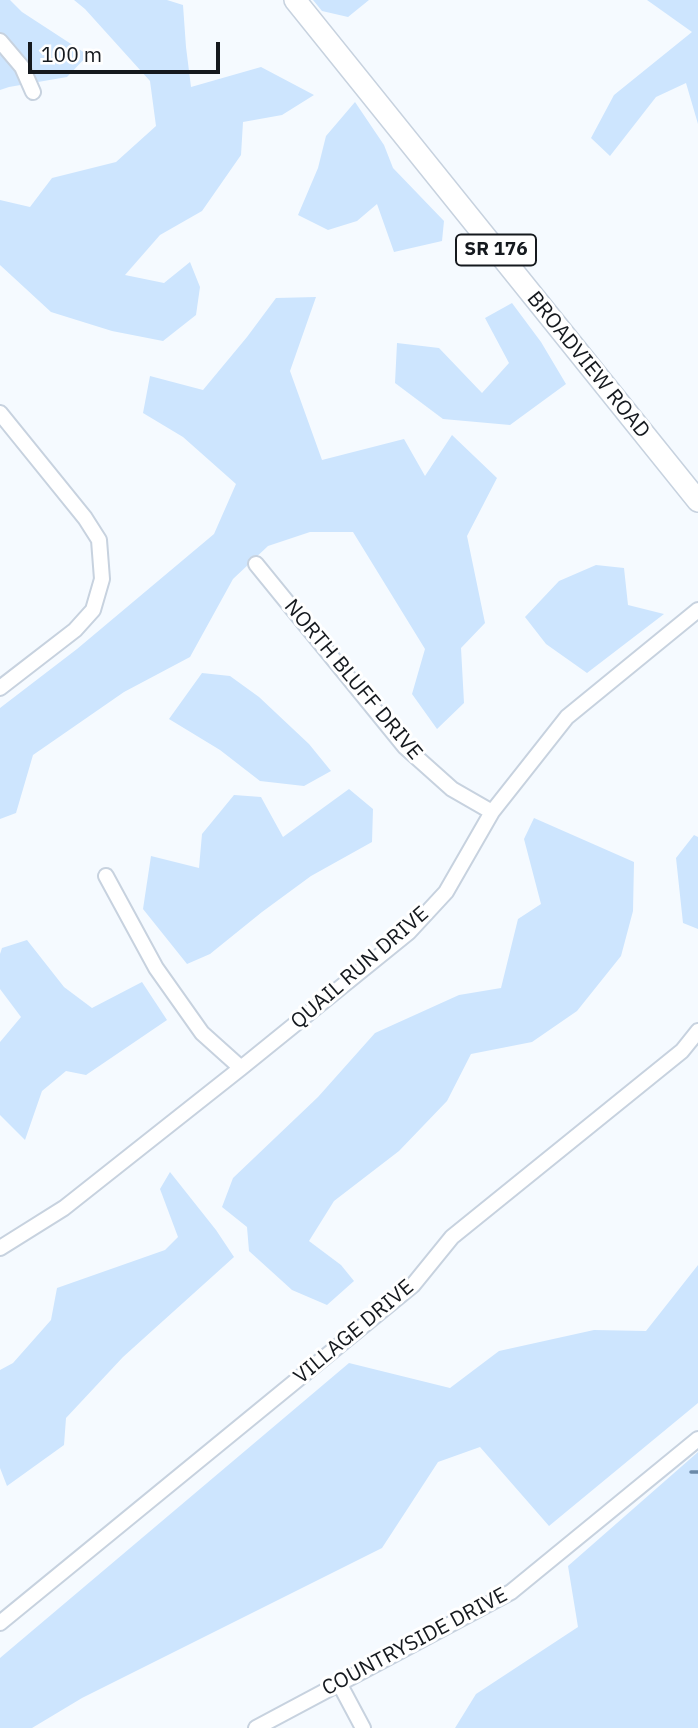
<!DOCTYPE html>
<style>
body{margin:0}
#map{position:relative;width:698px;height:1728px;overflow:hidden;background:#f5faff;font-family:"IBM Plex Sans",sans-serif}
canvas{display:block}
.scale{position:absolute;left:28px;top:42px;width:192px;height:32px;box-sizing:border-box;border:4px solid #15191e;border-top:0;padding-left:9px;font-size:21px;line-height:24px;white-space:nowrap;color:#15191e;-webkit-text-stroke:5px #fff;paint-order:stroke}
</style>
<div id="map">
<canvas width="698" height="1728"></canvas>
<div class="scale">100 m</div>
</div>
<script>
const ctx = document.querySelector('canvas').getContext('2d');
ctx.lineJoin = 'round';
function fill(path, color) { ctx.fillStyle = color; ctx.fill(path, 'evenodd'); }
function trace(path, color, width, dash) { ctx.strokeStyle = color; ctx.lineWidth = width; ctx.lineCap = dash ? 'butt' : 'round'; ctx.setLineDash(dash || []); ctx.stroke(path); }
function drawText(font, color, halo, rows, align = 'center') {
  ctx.font = font + ' "IBM Plex Sans",sans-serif'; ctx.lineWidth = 6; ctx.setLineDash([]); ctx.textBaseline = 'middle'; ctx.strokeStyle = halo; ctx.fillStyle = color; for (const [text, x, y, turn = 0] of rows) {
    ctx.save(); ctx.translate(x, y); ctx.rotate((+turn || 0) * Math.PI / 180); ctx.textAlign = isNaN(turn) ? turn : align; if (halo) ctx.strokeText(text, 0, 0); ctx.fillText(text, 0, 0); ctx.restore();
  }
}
fill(new Path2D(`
 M0 0H10L22 12 88 55 67 77 9 87 0 90Z
 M74 0H167L183 5 186 47 191 87 261 67 314 95 282 115 243 122 241 155 202 211 160 235 125 275 164 283 190 262 200 287 196 315 163 341 112 331 51 312 0 265V200L30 207 52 178 116 162 156 126 150 81 85 9Z
 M313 0H369L348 17 322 11Z
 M647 0H698V124L686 83 656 97 610 156 591 138 614 95 692 32Z
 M355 102 384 145 393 168 444 221 442 241 394 252 377 204 357 221 328 230 298 215 318 168 326 136Z
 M316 297 290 371 322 460 404 439 425 476 452 435 497 478 467 536 485 623 461 648 464 703 437 729 412 694 425 649 353 532H310L268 546 233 579 190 657 124 692 33 755 16 813 0 819V708L77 649 214 534 236 484 183 437 143 413 150 376 203 390 247 337 276 298Z
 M512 303 541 342 566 384 510 425 443 419 395 383 397 343 439 348 482 393 509 363 485 318Z
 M596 565 624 568 628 605 664 614 587 673 546 644 525 617 559 581Z
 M202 673 230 676 259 697 309 744 331 771 304 786 260 781 220 750 169 719Z
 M349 789 373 809 372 842 311 876 262 912 210 954 187 964 143 909 151 856 199 868 202 834 234 795 261 797 283 837Z
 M534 818 634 862 633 911 621 956 577 1011 532 1042 471 1054 447 1101 399 1151 334 1201 309 1241 341 1265 354 1281 327 1305 292 1290 249 1251 247 1227 222 1207 233 1178 318 1097 375 1033 459 995 501 988 518 919 541 904 524 839Z
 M694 835 698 837V929L683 923 676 858Z
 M27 940 64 987 92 1008 142 982 167 1020 86 1075 66 1071 42 1091 25 1140 0 1115V1042L21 1017 0 989V954L2 948Z
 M170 1172 216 1230 234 1257 123 1357 66 1418 64 1445 7 1486 0 1468V1370L13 1363 51 1320 57 1288 165 1250 178 1237 160 1189Z
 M698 1265V1403L549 1526 480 1447 438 1462 382 1548 82 1698 32 1728H0V1658L349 1363 450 1388 499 1351 594 1330 646 1331Z
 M698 1452V1728H455L476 1694 578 1627 568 1566Z`), '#cde5fe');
trace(new Path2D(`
 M691 1472H698`), '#6b89a8', 3.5);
const minor = new Path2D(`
 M0 41 22 67 33 92
 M0 413 85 518 99 540 102 579 93 610 75 630 0 688
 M256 564 405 747 452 789 492 812
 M106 876 156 968 202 1033 241 1068
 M0 1248 64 1208 241 1068 409 932 446 892 492 812 567 717 698 610
 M0 1623 413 1285 452 1237 682 1051 698 1031
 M339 1683 363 1728
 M256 1728 511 1592 698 1439`);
const primary = new Path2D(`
 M295 0 698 501`);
trace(minor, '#c7d2df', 18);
trace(primary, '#c7d2df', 24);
trace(minor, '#fff', 14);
trace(primary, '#fff', 21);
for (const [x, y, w] of [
 [496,250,80]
]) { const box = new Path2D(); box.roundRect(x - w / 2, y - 15.5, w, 31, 5); ctx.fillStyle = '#fff'; ctx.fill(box); trace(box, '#15191e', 2); }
drawText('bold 19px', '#15191e', null, [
 ["SR 176",496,250]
]);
drawText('21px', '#15191e', '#fff', [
 ["BROADVIEW ROAD",588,365,51],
 ["NORTH BLUFF DRIVE",353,680,50],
 ["QUAIL RUN DRIVE",360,968,-41],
 ["VILLAGE DRIVE",354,1332,-40],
 ["COUNTRYSIDE DRIVE",415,1642,-28]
]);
</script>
